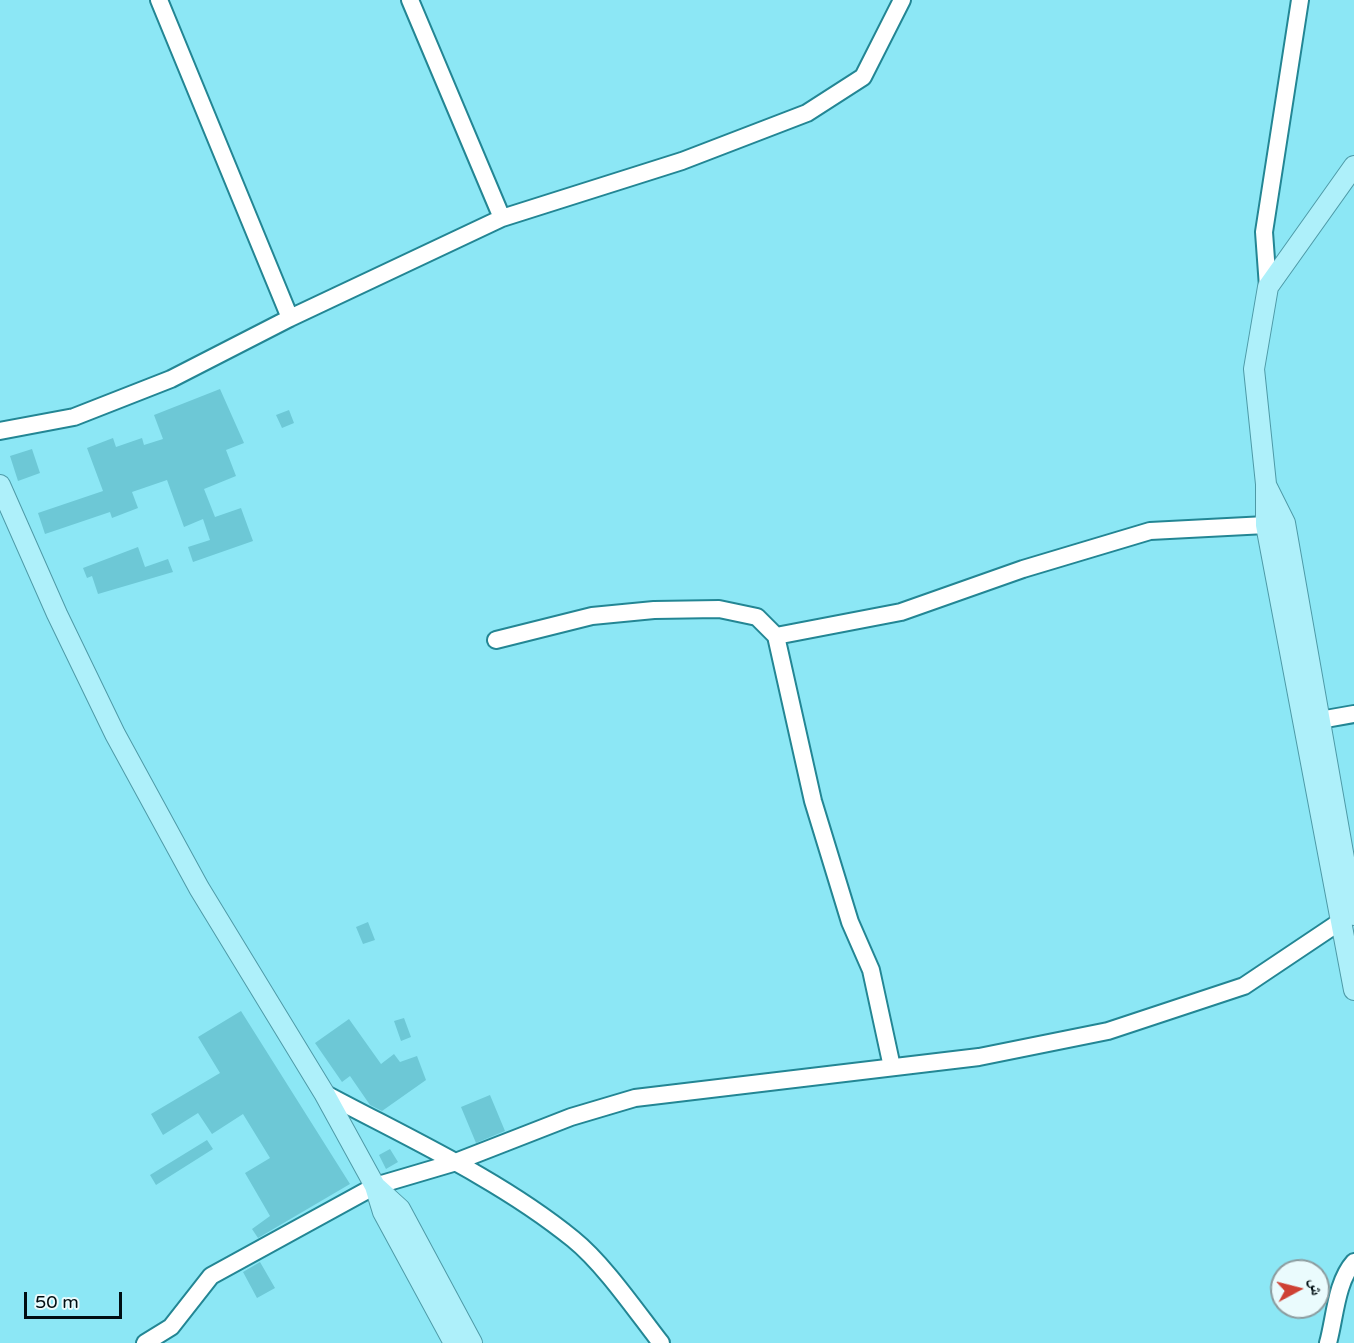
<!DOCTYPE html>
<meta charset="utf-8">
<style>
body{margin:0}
#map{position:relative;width:1354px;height:1343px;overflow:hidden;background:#8ce7f5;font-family:"Varela Round","Noto Naskh Arabic",sans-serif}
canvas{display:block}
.north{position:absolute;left:1270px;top:1259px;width:60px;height:60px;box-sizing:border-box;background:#eafbfd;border:2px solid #8c9c9f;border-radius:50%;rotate:83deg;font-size:16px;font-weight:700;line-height:24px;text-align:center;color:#000e12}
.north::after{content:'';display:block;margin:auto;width:21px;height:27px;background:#ce4134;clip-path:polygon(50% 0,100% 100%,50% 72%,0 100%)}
.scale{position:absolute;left:24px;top:1292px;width:98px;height:27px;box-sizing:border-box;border:3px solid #000e12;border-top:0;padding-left:8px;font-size:18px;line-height:21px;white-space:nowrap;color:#000e12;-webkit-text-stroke:4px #eafbfd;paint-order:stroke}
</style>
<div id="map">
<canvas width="1354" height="1343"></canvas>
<div class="north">ش</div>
<div class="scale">50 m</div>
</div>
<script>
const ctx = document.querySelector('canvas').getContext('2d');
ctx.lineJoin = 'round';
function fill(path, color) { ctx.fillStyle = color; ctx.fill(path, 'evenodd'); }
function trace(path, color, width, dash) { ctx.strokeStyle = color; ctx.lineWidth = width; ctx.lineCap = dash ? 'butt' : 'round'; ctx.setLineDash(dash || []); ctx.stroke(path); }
fill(new Path2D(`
 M220 389 244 443 226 450 236 476 204 489 215 517 241 508 253 541 193 562 188 547 210 540 203 519 184 527 167 480 132 492 138 508 112 518 110 512 45 534 38 513 103 491 87 448 113 438 116 447 142 438 144 445 163 439 154 415Z
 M289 410 294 423 282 428 276 415Z
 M32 449 40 473 18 481 10 456Z
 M138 547 145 567 168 559 173 572 98 594 92 576 87 578 83 568Z
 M368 922 375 940 363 944 356 927Z
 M241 1011 350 1184 258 1238 252 1229 270 1216 245 1173 270 1158 243 1114 212 1134 198 1113 163 1135 151 1114 220 1073 198 1037Z
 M404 1018 411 1037 401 1041 394 1021Z
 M349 1019 381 1064 394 1054 400 1062 417 1056 426 1080 382 1111 370 1105 350 1076 342 1082 315 1043Z
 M490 1095 505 1131 476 1143 461 1107Z
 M207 1140 213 1149 156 1185 150 1175Z
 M390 1149 398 1162 386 1169 379 1155Z
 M260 1262 275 1288 257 1298 243 1272Z`), '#6dc8d6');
const minor = new Path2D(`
 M159 0 290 318
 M410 0 502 218
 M1268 287 1264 232 1300 0
 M0 431 74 417 171 379 290 318 502 218 682 161 807 113 863 77 902 0
 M496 640 592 616 654 610 719 609 757 617 776 636
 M1320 720 1354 714
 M892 1067 871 970 850 922 813 801 776 636 901 612 1023 569 1150 531 1266 525
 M324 1093C408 1138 499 1179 573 1239 604 1264 636 1311 661 1343
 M145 1343 171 1327 211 1276 375 1186 453 1163 571 1117 635 1098 979 1057 1108 1031 1244 986 1350 915
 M1328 1343C1335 1318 1336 1282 1354 1262`);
const major = new Path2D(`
 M1354 166 1268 287 1254 369 1266 484V525L1354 990
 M0 485 57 614 115 734 199 888 324 1093 375 1186 383 1212 454 1343
 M1267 487 1285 523 1354 915
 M377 1188 400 1209 472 1343`);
trace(minor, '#238694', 20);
trace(major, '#4e9aa7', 22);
trace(minor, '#fff', 16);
trace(major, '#aef0fa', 20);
</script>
